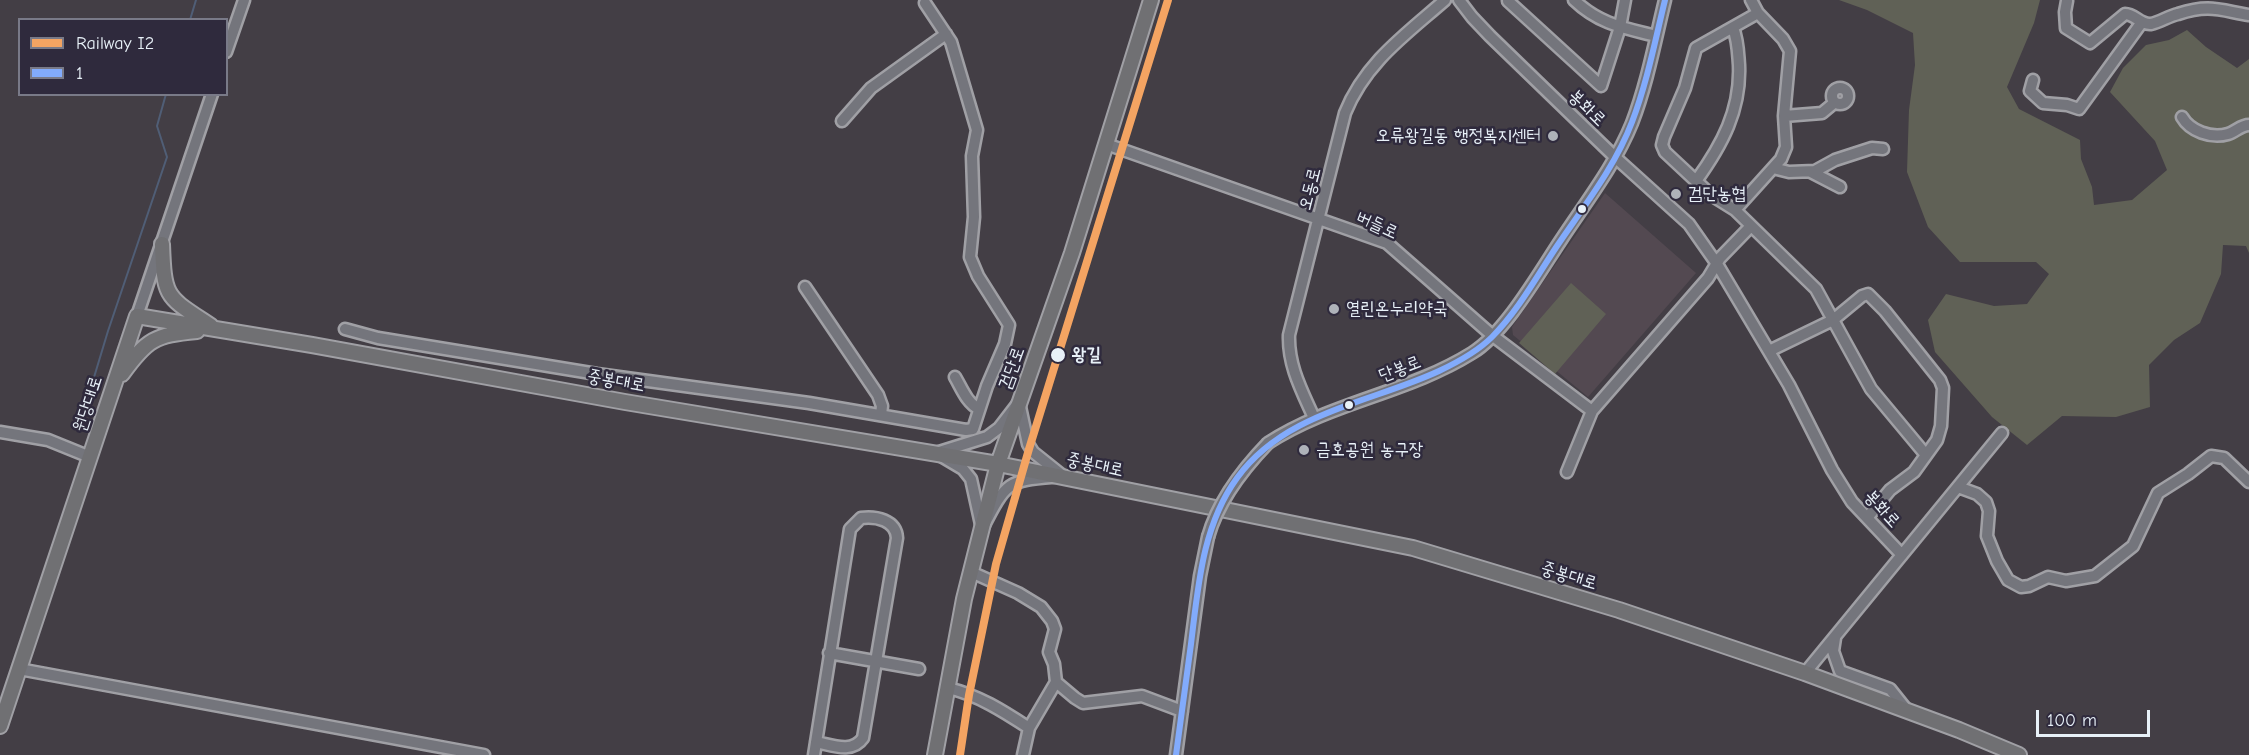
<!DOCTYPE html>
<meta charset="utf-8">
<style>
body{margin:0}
#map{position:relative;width:2249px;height:755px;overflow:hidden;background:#433e45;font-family:"Comic Neue",sans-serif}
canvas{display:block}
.legend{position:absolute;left:18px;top:18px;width:210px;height:78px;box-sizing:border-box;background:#2f2a3d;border:2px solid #797a88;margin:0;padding:8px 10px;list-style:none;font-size:18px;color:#e8f1f8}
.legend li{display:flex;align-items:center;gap:12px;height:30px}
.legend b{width:30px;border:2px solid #797a88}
.scale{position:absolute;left:2036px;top:710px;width:114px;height:27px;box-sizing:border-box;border:3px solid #e8f1f8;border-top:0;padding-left:8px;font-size:18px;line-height:21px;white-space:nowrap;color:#e8f1f8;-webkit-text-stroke:4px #2f2a3d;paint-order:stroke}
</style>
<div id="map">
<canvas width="2249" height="755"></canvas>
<ul class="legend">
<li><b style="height:8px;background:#f4a462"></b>Railway I2</li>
<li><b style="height:8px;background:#82abfc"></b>1</li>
</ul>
<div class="scale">100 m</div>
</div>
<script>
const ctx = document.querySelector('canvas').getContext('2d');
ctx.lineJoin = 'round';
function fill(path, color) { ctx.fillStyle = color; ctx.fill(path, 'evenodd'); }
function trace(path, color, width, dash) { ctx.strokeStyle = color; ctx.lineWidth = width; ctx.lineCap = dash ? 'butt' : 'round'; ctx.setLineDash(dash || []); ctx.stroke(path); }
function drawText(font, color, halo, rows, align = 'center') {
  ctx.font = font + ' "Comic Neue","Poor Story",sans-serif'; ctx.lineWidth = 5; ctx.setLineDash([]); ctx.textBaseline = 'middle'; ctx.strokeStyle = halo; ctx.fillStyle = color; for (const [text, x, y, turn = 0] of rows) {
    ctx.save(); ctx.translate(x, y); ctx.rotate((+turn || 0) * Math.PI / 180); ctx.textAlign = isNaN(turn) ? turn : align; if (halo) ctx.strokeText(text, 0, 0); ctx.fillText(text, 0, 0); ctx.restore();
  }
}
fill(new Path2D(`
 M1605 193 1696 273 1588 397 1513 335 1512 327Z`), '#534951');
fill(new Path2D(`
 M1839 0H2040L2034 23 2007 87 2019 109 2080 140 2081 159 2092 187 2094 205 2132 200 2167 170 2155 141 2110 92 2123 68 2146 45 2169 40 2187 30 2206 47 2237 68 2249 59V253L2246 246 2223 245 2221 274 2200 323 2174 340 2149 365 2150 407 2116 417 2062 416 2027 445 1992 417 1935 352 1928 320 1946 294 1994 306 2027 304 2049 274 2036 262H1960L1928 227 1907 172 1909 110 1915 65 1913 33 1867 10Z
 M1571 283 1606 314 1555 374 1519 343Z`), '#606156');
trace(new Path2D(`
 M190 20 196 0
 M82 417 108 331 167 157 157 126 166 94`), '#505e76', 2);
const minor = new Path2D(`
 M1459 0 1472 17 1490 36 1616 158 1689 224 1717 264 1789 385 1832 470 1852 502 1902 555
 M1509 0 1508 1 1601 86 1620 27 1625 0
 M1574 0C1599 24 1624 28 1656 36
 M2067 1 2065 12 2066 28 2090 43 2125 14C2135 14 2140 25 2151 24 2160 22 2169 16 2178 14 2209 4 2219 10 2249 15
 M1758 13 1696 48 1685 88 1664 137 1662 145 1665 152 1711 195 1735 210 1816 289 1871 389 1926 455
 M226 52 244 0
 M2033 80 2030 91 2043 103 2067 105 2079 109 2142 22
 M1832 96a8 8 0 1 1 16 0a8 8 0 1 1-16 0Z
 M1784 116 1822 113 1834 103
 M2182 117C2190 131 2211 139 2228 134 2235 132 2241 125 2249 125
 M842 121 871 88 946 34
 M1106 144 1387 243 1493 336 1592 411
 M1773 168 1789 172 1815 171 1835 160 1872 148 1883 149
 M1811 172 1840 187
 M1696 181C1722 145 1741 110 1739 65 1738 52 1738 40 1733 28
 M1735 210 1781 159 1786 147 1784 116 1790 51 1783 39 1758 13 1751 0
 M805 287 878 395 882 406 881 415
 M137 316 212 94
 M345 329 378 338 597 374 809 403 966 430 973 429 987 386 1005 344 1009 325 978 276 970 257 974 217 972 156 977 130 951 42 925 3
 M1769 351 1833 320 1862 296 1868 294 1885 311 1940 380 1943 388 1941 426 1937 440 1914 472 1890 490 1867 518
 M955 377C962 389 967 403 979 409
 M1019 402 1028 444 1033 452 1063 476C1008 481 1008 478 982 529L971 479 963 469 936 453 987 437 999 428Z
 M1314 418C1302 391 1288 366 1289 335L1345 113C1365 63 1405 35 1445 0
 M0 432 48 440 90 457
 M1268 443C1331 402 1408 393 1472 353 1505 333 1539 273 1561 240 1586 202 1615 165 1632 123 1647 84 1655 41 1665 0
 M1567 472 1592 411 1708 278 1720 258 1751 226
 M1958 487 1977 494 1986 502 1989 511 1987 536 1997 561 2008 580 2021 587 2029 586 2048 577 2066 581 2095 576 2133 546 2158 493 2188 474 2211 456 2224 458 2249 482
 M971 572 1018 593 1041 607 1052 621 1055 629 1049 652 1054 664 1056 682 1029 728 1023 755
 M1835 638 1833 651 1840 671 1890 689 1906 709
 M829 653 919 669
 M19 669 484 755
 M1805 673 2002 433
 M1056 682 1075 698 1083 703 1142 696 1182 711
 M948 688C978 695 1003 711 1029 728
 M814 755 850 529 861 518C876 516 896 520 897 538L863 738C852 754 832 745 816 742
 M1176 755 1200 576 1208 537`);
const major = new Path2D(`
 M162 244C164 299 166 296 211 326
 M122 374C147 339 155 335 197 331
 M0 726 137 316 312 345 625 402 998 464 1413 548 1619 610 1805 673 1959 730 2019 755
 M935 755 964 599 998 464 1072 253 1151 0`);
trace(minor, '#a0a0a5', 15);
trace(major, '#a0a0a5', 18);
trace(minor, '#74757c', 10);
trace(major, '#707073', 14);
const minorBridge = new Path2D(`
 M1208 537C1218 501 1242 470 1268 443`);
trace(minorBridge, '#a0a0a5', 15, []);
trace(minorBridge, '#74757c', 10);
trace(new Path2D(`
 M1176 755C1181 718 1186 681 1191 644 1198 588 1202 526 1237 478 1285 412 1370 403 1439 371 1458 362 1477 352 1492 337 1518 311 1537 276 1557 246 1584 206 1615 167 1632 122 1647 83 1655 41 1665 0`), '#82abfc', 6);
trace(new Path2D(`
 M960 755 969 695 996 564 1029 449 1168 0`), '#f4a462', 8);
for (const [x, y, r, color] of [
 [1553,136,6,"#aeb2b9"],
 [1676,194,6,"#aeb2b9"],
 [1582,209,5,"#e8f1f8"],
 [1334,309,6,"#aeb2b9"],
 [1058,355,8,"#e8f1f8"],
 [1349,405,5,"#e8f1f8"],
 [1304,450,6,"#aeb2b9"]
]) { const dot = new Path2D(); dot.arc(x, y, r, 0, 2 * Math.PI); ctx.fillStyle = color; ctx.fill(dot); trace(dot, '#2f2a3d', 2); }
drawText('18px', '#e8f1f8', '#2f2a3d', [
 ["봉화로",1587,108,44],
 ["오동로",1310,189,-76],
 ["버들로",1377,225,25],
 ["검단로",1012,368,-70],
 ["단봉로",1400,369,-21],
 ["중봉대로",616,381,10],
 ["원당대로",88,404,-72],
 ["중봉대로",1095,465,12],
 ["봉화로",1882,509,48],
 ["중봉대로",1569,576,17]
]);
drawText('18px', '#e8f1f8', '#2f2a3d', [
 ["오류왕길동 행정복지센터",1541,136,"right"],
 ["검단농협",1688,194],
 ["열린온누리약국",1346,309],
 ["금호공원 농구장",1316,450]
], 'left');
drawText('bold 18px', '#e8f1f8', '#2f2a3d', [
 ["왕길",1072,355]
], 'left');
</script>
